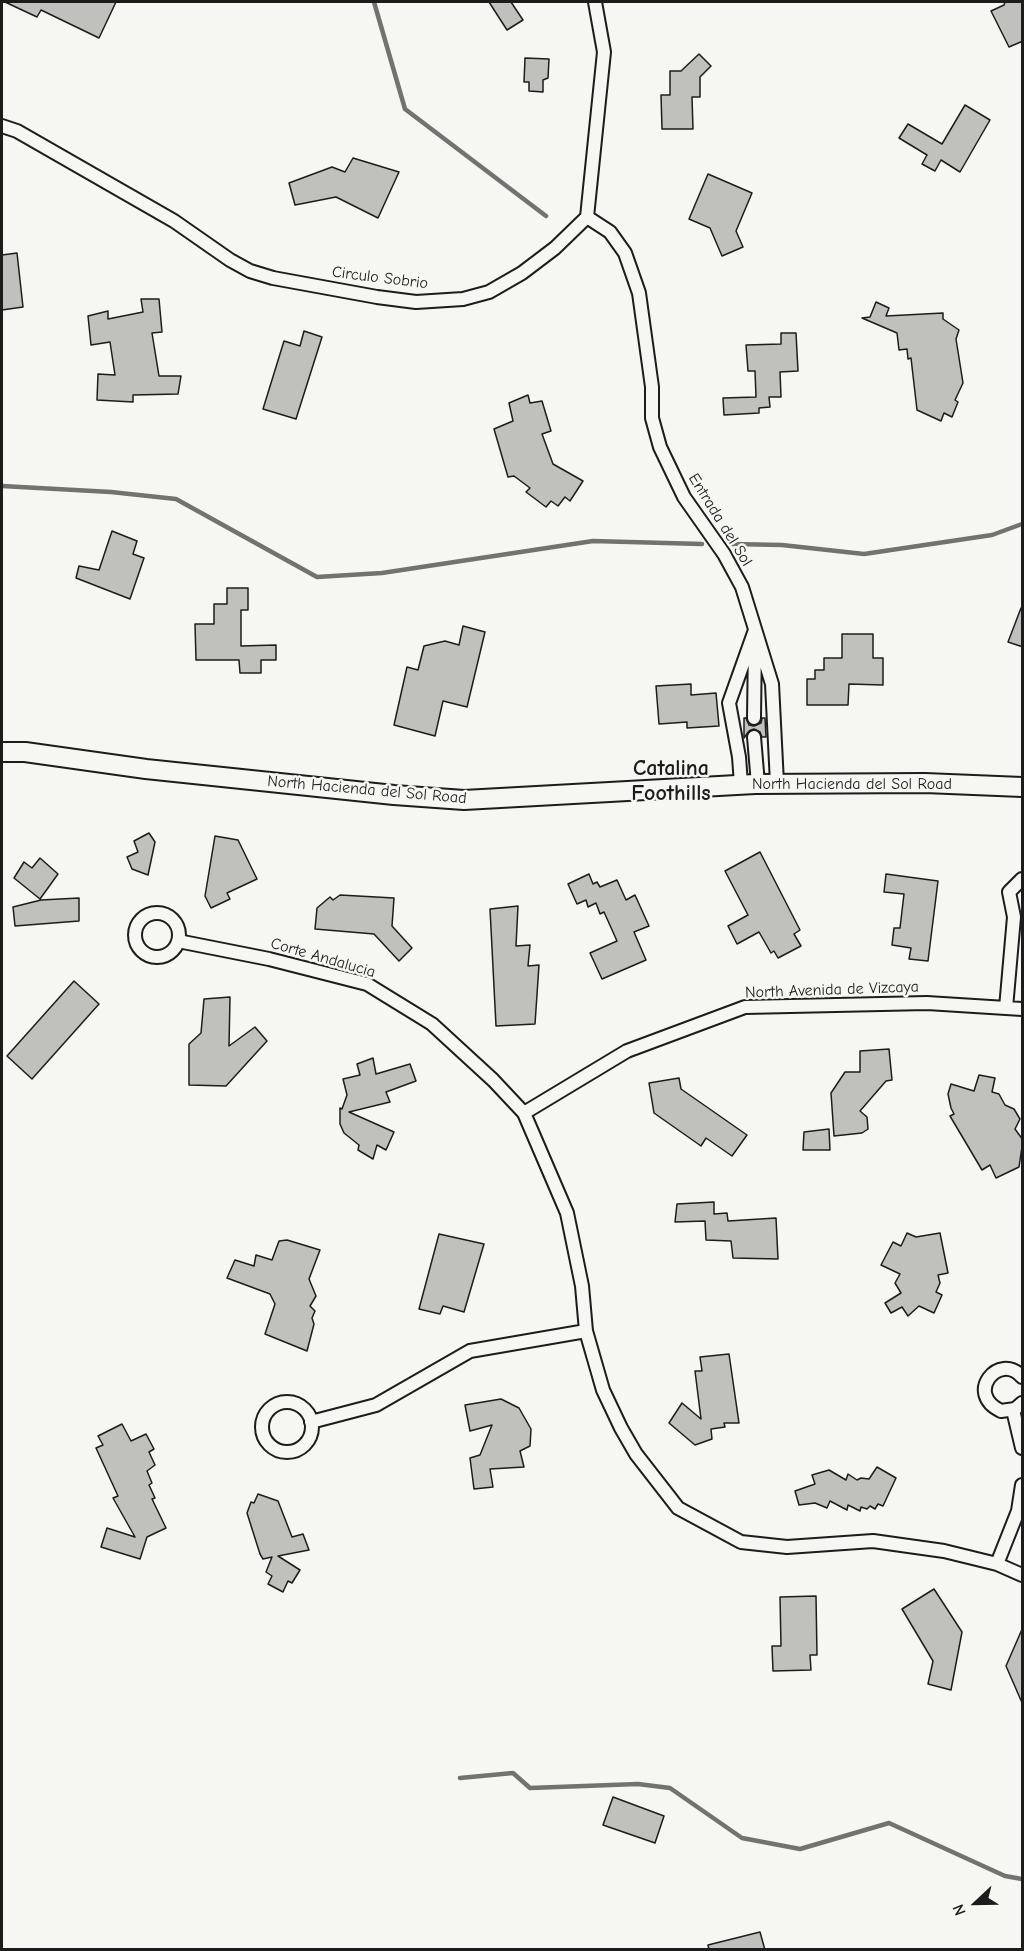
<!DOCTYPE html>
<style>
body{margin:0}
#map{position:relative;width:1024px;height:1951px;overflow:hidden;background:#f6f6f2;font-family:"Comic Neue",sans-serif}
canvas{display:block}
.frame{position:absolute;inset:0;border:3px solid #1c1c1c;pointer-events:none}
.north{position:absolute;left:946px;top:1873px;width:60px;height:60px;-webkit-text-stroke:4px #f6f6f2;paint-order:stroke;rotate:248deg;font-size:16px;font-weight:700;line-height:24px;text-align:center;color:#1c1c1c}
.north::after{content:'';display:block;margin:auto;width:21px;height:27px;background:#1c1c1c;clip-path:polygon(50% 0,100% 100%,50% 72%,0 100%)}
</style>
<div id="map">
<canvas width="1024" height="1951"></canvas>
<div class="frame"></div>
<div class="north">N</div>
</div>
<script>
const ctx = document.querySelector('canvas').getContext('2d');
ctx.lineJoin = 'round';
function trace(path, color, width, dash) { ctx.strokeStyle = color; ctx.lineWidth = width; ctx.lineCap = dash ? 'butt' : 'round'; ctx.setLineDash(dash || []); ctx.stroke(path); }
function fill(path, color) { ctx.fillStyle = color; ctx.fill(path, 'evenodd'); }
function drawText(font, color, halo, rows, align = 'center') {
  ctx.font = font + ' "Comic Neue",sans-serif'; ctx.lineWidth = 5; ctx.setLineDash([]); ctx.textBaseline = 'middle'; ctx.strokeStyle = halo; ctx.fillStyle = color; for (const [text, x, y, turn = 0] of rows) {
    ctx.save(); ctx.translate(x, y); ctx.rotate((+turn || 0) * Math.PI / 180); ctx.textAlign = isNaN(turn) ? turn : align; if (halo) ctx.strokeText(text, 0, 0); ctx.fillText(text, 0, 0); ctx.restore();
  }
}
trace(new Path2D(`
 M374 2 405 109 546 216
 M2 486 111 492 176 499 317 577 382 573 593 541 702 544
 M732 544 782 545 864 554 992 535 1022 524
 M460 1778 513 1773 530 1788 638 1784 670 1788 742 1838 800 1849 889 1823 1005 1876 1022 1879`), '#727271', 4.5);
const building = new Path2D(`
 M5 2H116L99 38 41 10 37 17Z
 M489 2H511L523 20 507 30Z
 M1005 2H1023V41L1009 47 991 11 1004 5Z
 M699 54 711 66 700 77V97H692L693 129H662L661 95H670V71H681Z
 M525 58 549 59 548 78 543 80V92L529 91V82H524Z
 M965 105 990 120 960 172 941 160 935 171 922 164 927 155 899 138 908 124 942 144Z
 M353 158 399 172 378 218 336 197 295 205 289 183 332 167 345 172Z
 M708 174 752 193 736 231 743 247 722 256 710 228 689 219Z
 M17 253 23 307 2 310V255Z
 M141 299H159L162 332 152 333 159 376H181L178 394 133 395V402L97 400 98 374 115 375 110 342 91 345 88 316 108 311V319L143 312Z
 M876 302 889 308 886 316 943 313V319L959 330 956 339 963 383 955 400 958 402 952 417 944 413 941 421 917 410 911 358 908 359 907 349 899 350 897 333 862 318 870 317Z
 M304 331 322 337 296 419 263 409 284 341 300 346Z
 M781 333H796L798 371 780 372 781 397H769L770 407 759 408V413L724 415 723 398 756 397 755 371H748L746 345 781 344Z
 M528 395 530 403 542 401 551 431 542 434 553 464 583 481 570 501 565 497 558 506 551 501 546 507 526 492 530 488 514 476 508 477 494 429 513 421 509 403Z
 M112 531 137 541 133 554 144 558 130 599 76 578 79 566 99 570Z
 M227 588H248V610H241V646L276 645V660H261V673H240L239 660H196L195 624H214V604H227Z
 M1021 608H1023V647L1008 642Z
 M463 626 485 632 467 707 443 701 435 736 394 725 407 667 418 670 424 646 445 641 459 645Z
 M842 634H873V658H883V685L849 684 848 705H807V679H815V670H824V658H842Z
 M691 684V695L716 693 719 726 687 728V722L659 724 656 686Z
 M744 718H746L749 725 754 726 761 723 762 718H765L766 737H762L760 732 754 729 749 731 744 738Z
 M149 833 155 842 148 875 132 869 127 857 138 852 134 841Z
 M215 836 238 840 257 879 227 893 230 899 211 908 205 896Z
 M760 852 800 930 794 934 801 946 778 958 774 951 771 953 759 932 737 944 728 926 748 915 725 871Z
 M40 858 58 874 40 899 14 878 24 862 32 868Z
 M589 874 593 884 597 882 600 887 617 880 626 900 635 895 649 926 634 932 646 960 602 979 590 953 617 941 604 912 600 914 596 903 588 907 586 900 577 904 568 884Z
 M886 874 938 881 928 961 909 959 911 948 892 945 894 928H900L904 894 884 892Z
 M340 895 394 898 392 926 412 948 399 961 374 934 315 929 317 908 330 897 333 900Z
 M79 898V921L15 926 13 907 41 900Z
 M518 906 516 946 530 945 528 966 539 965 535 1024 496 1026 490 909Z
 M74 981 99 1004 32 1079 7 1056Z
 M230 997 229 1046 255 1027 267 1041 226 1086 189 1085V1044L201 1033 204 999Z
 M889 1049 892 1080 886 1081 860 1111 867 1117 868 1129 862 1133 834 1136 831 1093 845 1072H860V1051Z
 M373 1058 376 1074 410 1064 416 1081 386 1092 390 1102 349 1112 394 1132 386 1150 377 1145 373 1159 358 1150 359 1145 344 1133 340 1124V1108L342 1109 347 1095 343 1079 360 1075 357 1064Z
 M979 1075 995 1078 992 1092 999 1094 1005 1105 1014 1109 1020 1119 1015 1129 1023 1140 1019 1167 996 1178 990 1165 982 1170 950 1116 954 1114 951 1108 948 1094 951 1084 974 1091Z
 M679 1078 681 1089 747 1135 732 1156 706 1138 701 1146 654 1113 649 1083Z
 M829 1129 830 1150H803L804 1132Z
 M714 1202V1214L727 1213 728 1221 776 1218 778 1259 733 1258 731 1241 706 1240 705 1221 675 1222 677 1204Z
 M907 1233 916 1237 940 1233 948 1273 938 1275 940 1283 936 1292 942 1295 934 1313 919 1306 908 1316 902 1307 891 1313 885 1303 901 1293 895 1283 900 1274 881 1265 893 1242 901 1246Z
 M439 1234 484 1244 464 1312 443 1306 440 1314 419 1309Z
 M287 1240 320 1250 309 1279 316 1296 310 1306 315 1311 312 1318 314 1324 307 1351 265 1334 275 1304 270 1294 227 1278 235 1260 254 1266 256 1255 272 1260 279 1241Z
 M729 1354 739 1423H724L725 1427 711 1429 712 1439 695 1445 669 1423 682 1403 701 1419 695 1371H702L700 1357Z
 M501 1399 519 1408 531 1429 530 1446 520 1451 524 1467 490 1469 493 1487 474 1489 470 1458 480 1455 492 1425 470 1431 465 1405Z
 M122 1424 131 1441 146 1434 154 1449 149 1452 155 1465 147 1471 152 1483 149 1485 155 1498 152 1499 166 1528 147 1537 140 1559 101 1547 107 1528 135 1537 113 1498 118 1496 96 1448 103 1445 98 1436Z
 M877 1467 896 1478 883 1506 878 1504 875 1509 870 1506 867 1509 861 1507 860 1511 848 1505 847 1510 830 1501 827 1508 815 1503 799 1505 795 1491 815 1484 812 1475 829 1470 846 1480 848 1474 857 1480 861 1478 869 1479Z
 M258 1494 278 1501 292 1537 303 1534 309 1550 278 1556 300 1570 292 1583 288 1581 283 1592 268 1584 272 1576 266 1572 272 1557 263 1559 260 1554 247 1513 251 1502 254 1503Z
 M934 1589 962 1632 951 1690 928 1684 933 1661 902 1609Z
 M816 1596 817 1655H810L811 1670 773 1671 772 1646H781L780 1597Z
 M1023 1627V1705L1006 1666Z
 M613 1797 664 1816 655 1843 603 1825Z
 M760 1932 765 1950H709L708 1945Z`);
fill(building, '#c0c0bd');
trace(building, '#1c1c1c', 1.5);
const street = new Path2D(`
 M2 126 17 131 174 221 230 260 250 271 273 278 377 297 416 302 463 299 489 292 522 273 555 248 587 217 604 52 595 2
 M587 217 610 232 625 253 639 293 652 387V418L660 447 684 497 724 554 742 587 772 684 777 783
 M754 718 755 643
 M754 737 758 784
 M741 784 739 757 729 703 755 630
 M135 935a22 22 0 1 1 44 0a22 22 0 1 1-44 0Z
 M178 941 269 959 367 984 432 1024 493 1080 524 1113 567 1213 582 1286 586 1331 603 1390 621 1428 636 1454 678 1508 741 1542 787 1547 873 1541 944 1551 997 1564 1022 1575
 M1006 1008 1014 917 1009 892 1022 879
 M524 1113 627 1051 745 1007 927 1003 1022 1009
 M1022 1377C999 1351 964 1394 1001 1411L1015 1409 1022 1403
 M262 1427a25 25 0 1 1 50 0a25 25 0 1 1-50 0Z
 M1013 1410 1022 1448
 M311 1422 376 1405 470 1351 586 1331
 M997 1564 1018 1511 1022 1485`);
const secondary = new Path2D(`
 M2 752H25L146 769 394 795 464 800 755 784 925 783 1022 787`);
trace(street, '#1c1c1c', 16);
trace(secondary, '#1c1c1c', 22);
trace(street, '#f6f6f2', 12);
trace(secondary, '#f6f6f2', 18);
drawText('16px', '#1c1c1c', '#f6f6f2', [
 ["Circulo Sobrio",380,278,7],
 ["Entrada del Sol",720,520,58],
 ["North Hacienda del Sol Road",852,784],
 ["North Hacienda del Sol Road",367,790,5],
 ["Corte Andalucia",323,958,16],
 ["North Avenida de Vizcaya",832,990,-2]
]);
drawText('bold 22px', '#1c1c1c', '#f6f6f2', [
 ["Catalina",671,769],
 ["Foothills",671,794]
]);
</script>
